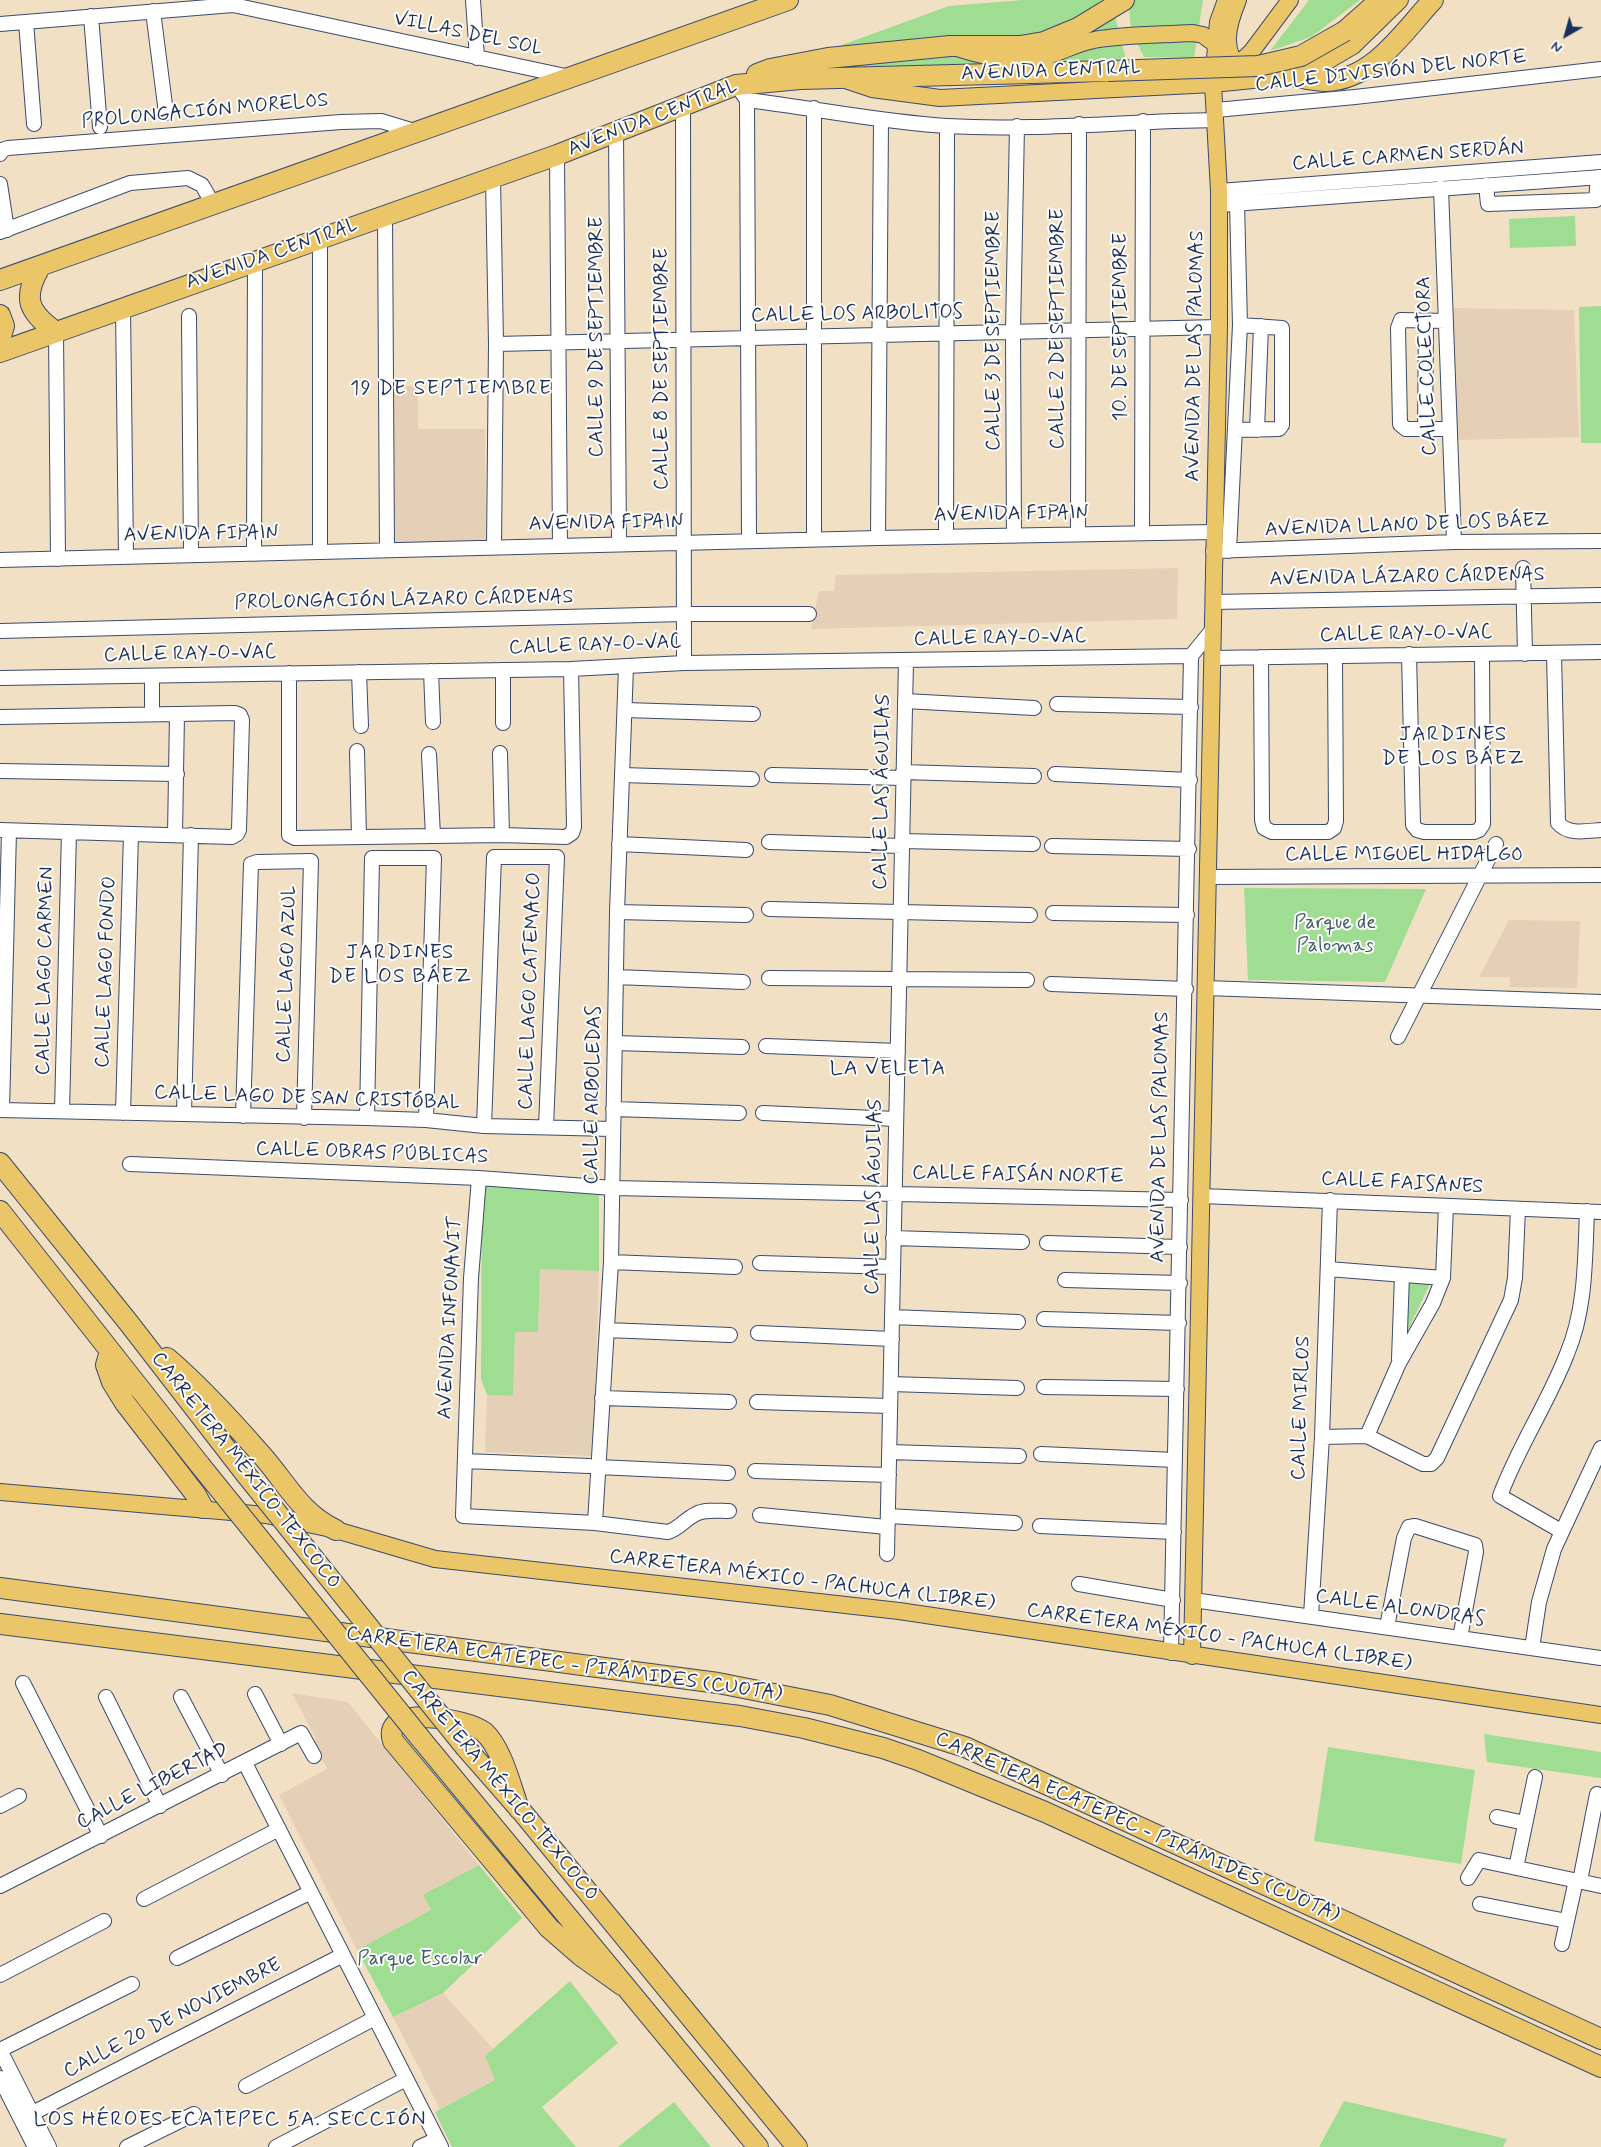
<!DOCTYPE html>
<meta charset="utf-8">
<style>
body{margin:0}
#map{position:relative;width:1601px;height:2147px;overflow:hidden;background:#f1e0c3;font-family:Mynerve,sans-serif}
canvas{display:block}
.north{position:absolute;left:1541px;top:10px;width:50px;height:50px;-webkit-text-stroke:4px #fdfcf7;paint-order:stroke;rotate:218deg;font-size:14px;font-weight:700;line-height:20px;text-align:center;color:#1b2f5e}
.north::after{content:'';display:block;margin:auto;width:18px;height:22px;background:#1b2f5e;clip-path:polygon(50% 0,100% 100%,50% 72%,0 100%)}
</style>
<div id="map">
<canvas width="1601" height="2147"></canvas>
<div class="north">N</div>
</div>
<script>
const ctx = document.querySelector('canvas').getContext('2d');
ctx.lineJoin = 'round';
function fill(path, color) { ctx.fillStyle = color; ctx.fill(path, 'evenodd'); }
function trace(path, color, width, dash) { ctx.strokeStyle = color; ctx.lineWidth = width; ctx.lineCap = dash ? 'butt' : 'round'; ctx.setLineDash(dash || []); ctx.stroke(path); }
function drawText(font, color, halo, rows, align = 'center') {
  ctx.font = font + ' Mynerve,sans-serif'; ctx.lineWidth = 4; ctx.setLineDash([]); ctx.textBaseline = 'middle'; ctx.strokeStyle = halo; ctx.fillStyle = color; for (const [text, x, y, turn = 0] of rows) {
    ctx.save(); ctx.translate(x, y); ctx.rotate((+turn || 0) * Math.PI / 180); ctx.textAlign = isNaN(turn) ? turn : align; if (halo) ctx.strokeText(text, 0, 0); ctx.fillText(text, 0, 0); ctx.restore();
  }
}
fill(new Path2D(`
 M1453 308 1574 310 1579 437 1457 440Z
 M392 386H418V429H485L486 546H394Z
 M1178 568 1177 619 811 629 819 591H834L836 575Z
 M1509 920 1580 921 1577 988 1510 987V977H1479Z
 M540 1268 599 1271 593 1456 485 1452 487 1395 513 1396 515 1332H538Z
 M292 1693 348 1702 479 1865 424 1895 431 1910 357 1950 279 1795 327 1769 312 1741 316 1739Z
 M443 1993 493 2049 485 2056 495 2080 440 2109 393 2017Z`), '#e5d0b7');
fill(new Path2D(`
 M1023 0H1115L1114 13 1126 59 890 70 776 69 949 6Z
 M1128 0H1203L1194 58 1144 57 1131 30Z
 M1309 0H1360L1311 37 1270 51Z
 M1575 216 1576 246 1510 248 1509 219Z
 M1601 306V443H1581L1579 307Z
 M1244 888 1426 889 1385 982 1248 980Z
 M482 1182 599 1187V1271L540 1269 538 1332H515L513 1396 487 1395 481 1379Z
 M1408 1282 1430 1284 1406 1334Z
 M1484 1734 1601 1752V1778L1487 1762Z
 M1328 1747 1475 1770 1461 1864 1314 1841Z
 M479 1865 522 1918 443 1993 393 2017 357 1950 431 1910 423 1895Z
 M570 1981 618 2043 542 2107 576 2147H452L435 2112 495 2080 485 2056Z
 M1344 2101 1507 2139 1503 2147H1319Z
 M674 2102 711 2147H618Z`), '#9edd92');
const minor = new Path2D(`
 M473 0 477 58
 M153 11 166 113
 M91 16 100 127
 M26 22 34 124
 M0 24 233 5 570 77
 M742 93 747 100 749 541
 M747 100C814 108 880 122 947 126 1036 131 1127 121 1216 120
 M683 106 684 663
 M1216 110 1355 97 1601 69
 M616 131 619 544
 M0 154 2 150 8 148 341 122 381 121 414 131
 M557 155 560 546
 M493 177 496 344 494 547
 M0 184 7 230
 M1486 185 1488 204 1596 200 1598 177
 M1441 188 1454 542
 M1219 191 1601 162
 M1219 205 1601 177
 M385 215 387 550
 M0 232 130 183 188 178 202 185 213 204
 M320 239V552
 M123 307 126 557
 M189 316 191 555
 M1446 321 1401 320 1398 328 1400 424 1406 429H1450
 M56 332 58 559
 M496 344 1219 327
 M1425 429 1426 321
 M1235 430 1279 429 1282 425V328L1240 325
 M1257 430 1261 326
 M1142 533 1143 121
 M1078 534 1079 124
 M946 536 947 126
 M1014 536 1013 331 1017 126
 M878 538 881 119
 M814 539V108
 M1213 551 1454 542 1601 541
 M1229 551 1240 325 1237 203
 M254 554 255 261
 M0 560 878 538 1214 532
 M1523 568 1525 654
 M1213 602 1601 595
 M0 631 684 614H809
 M1409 654 1413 825 1417 830 1424 832H1474L1479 830 1483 824 1482 654
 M1554 654 1558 823C1568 835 1586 831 1601 830
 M1261 657 1262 820 1264 828 1272 832H1328L1334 828 1336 821 1335 656
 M1212 658 1601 652
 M503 670V723
 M431 671 433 722
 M359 672 361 726
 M289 673V835L295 838 502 835 566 837 572 833 574 827 571 669
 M152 677V714
 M0 678 571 669 684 663 1191 656
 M905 701 1034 708
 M1057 704 1191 707
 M625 710 753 714
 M0 717 235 713 240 715 242 720 239 830 237 834 232 837 0 830
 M357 751 359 837
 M500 753 502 835
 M429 754 433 836
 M0 771 177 774
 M903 772 1034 776
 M1055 774 1190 780
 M622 775 752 779
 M772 775 903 778
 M175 835 177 714
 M902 841 1033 844
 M769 842 902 846
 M619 844 746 850
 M1052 846 1189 849
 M1208 877 1601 875
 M769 909 1030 915
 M617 912 746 915
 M1053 913 1187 915
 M616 977 743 982
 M769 978 1027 980
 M1051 984 1186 989
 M1206 988 1601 1002
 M1398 1037 1496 844
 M616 1043 742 1047
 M766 1046 898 1051
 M613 1109 739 1113
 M0 1110 367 1118 426 1120 484 1126 612 1129
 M2 1110 9 831
 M62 1111 69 832
 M123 1113 131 834
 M763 1113 896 1119
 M184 1114 191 835
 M243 1116 251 864 257 862 311 861 304 1118
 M367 1118 372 858H434L426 1120
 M484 1126 494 857H557L546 1127
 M130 1164 479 1178 613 1188 1181 1200
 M479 1178 471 1278 463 1516 595 1523 668 1532C679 1529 685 1519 696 1514 705 1509 719 1511 729 1511
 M1201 1196 1601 1212
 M893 1238 1022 1242
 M1047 1243 1180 1247
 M611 1262 735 1267
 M760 1263 893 1267
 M1328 1269 1443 1278
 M1065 1280 1180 1283
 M892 1317 1018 1322
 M1044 1319 1179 1323
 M607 1330 730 1335
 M758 1333 892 1339
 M1399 1359 1402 1275
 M891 1384 1017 1388
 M1044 1387 1177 1389
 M602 1398 729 1402
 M757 1402 890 1406
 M1367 1436 1399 1363 1433 1303 1443 1278 1446 1206
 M1322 1437 1367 1436 1423 1464H1431L1437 1458 1511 1300 1515 1278 1518 1209
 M889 1452 1019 1456
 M1041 1454 1175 1460
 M465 1461 589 1466
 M598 1467 728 1473
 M755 1471 889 1475
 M760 1515 887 1527
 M888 1516 1015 1523
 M595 1523 611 1262 617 912 626 667
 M1040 1526 1174 1532
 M1561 1531 1500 1496C1518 1447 1548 1403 1567 1354 1586 1309 1585 1259 1587 1211
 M887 1554 906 661
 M1079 1584 1173 1600
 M1193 1600 1601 1658
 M1311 1616 1322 1437 1330 1200
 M1387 1627 1404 1538 1409 1527 1415 1526 1475 1545 1476 1552 1460 1638
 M1532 1648 1539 1602 1554 1549 1601 1448
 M1171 1653 1191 656 1213 629
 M23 1683 101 1836
 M255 1694 281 1744
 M106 1697 160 1806
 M181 1697 222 1775
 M245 1763 441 2147
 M0 1806 19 1796
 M1497 1817 1525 1823
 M1516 1868 1535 1777
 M1468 1878 1479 1860 1601 1886
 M1580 1881 1597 1794
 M0 1886 301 1733 314 1756
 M144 1899 279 1829
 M1480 1904 1567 1921
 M1562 1944 1576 1880
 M177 1958 311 1892
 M0 1975 104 1921
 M0 2050 132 1984
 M0 2050 49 2147
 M0 2078 35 2147
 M246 2086 375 2018
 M21 2119 343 1955
 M127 2147 194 2114
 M276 2147 406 2079
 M420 2147 437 2139`);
const major = new Path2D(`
 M1238 0C1227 27 1220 52 1244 74
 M960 49C987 58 1021 63 1050 55 1065 50 1079 43 1094 40 1126 34 1160 35 1193 33L1203 35 1215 44
 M1231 71 1252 51 1290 0
 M848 81 872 89 940 98 1213 84 1292 76 1312 70 1353 46 1400 0
 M0 1492 266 1515 336 1530 435 1559 899 1611 1601 1715
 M1192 1656 1219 327V191L1213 84 1218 22 1226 0`);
const highway = new Path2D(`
 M1345 31 1380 0
 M757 74 770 69 828 58 950 46H1020L1044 42 1078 28 1124 0
 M1292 76C1303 78 1315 81 1326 81 1373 80 1404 31 1433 0
 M40 267C22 298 28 312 56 332
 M0 280 788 0
 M0 315 4 326 0 340
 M0 352 557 155 736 85 800 79 1108 71
 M0 1163 128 1322 244 1472
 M0 1211 200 1465
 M110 1351 106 1365 112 1382 125 1403 196 1495 203 1508
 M167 1358C200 1386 230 1419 259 1452 285 1480 299 1513 336 1530
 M0 1588 718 1683 830 1705 965 1747 1601 2039
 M0 1624 740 1716 804 1728 883 1748 918 1760 1045 1812 1601 2067
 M421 1739 758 2147
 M466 1748 523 1813 797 2147
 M519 1809C511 1787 502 1748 484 1732 468 1719 380 1703 393 1741L549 1928 580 1955 622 1985`);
trace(minor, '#3b4a6d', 16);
trace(major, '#3b4a6d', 18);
trace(highway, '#3b4a6d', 22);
trace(minor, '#fff', 14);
trace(major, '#ebc669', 16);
trace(highway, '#ebc669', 20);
const highwayBridge = new Path2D(`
 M1108 71 1258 66 1301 56 1345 31
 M200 1465 421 1739
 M244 1472 466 1748`);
trace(highwayBridge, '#3b4a6d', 22, []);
trace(highwayBridge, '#ebc669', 20);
drawText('20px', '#1b2f5e', '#fdfcf7', [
 ["VILLAS DEL SOL",468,35,12],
 ["AVENIDA CENTRAL",1051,72,-2],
 ["CALLE DIVISIÓN DEL NORTE",1391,72,-6],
 ["PROLONGACIÓN MORELOS",205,112,-5],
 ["AVENIDA CENTRAL",653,119,-21],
 ["CALLE CARMEN SERDÁN",1408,157,-4],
 ["AVENIDA CENTRAL",272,255,-19],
 ["CALLE LOS ARBOLITOS",857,315,-1],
 ["1O. DE SEPTIEMBRE",1122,327,-90],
 ["CALLE 2 DE SEPTIEMBRE",1059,329,-90],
 ["CALLE 3 DE SEPTIEMBRE",995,331,-90],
 ["CALLE 9 DE SEPTIEMBRE",598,337,-90],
 ["AVENIDA DE LAS PALOMAS",1196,356,-89],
 ["CALLE COLECTORA",1428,366,-92],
 ["CALLE 8 DE SEPTIEMBRE",663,369,-90],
 ["AVENIDA FIPAIN",1011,515,-1],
 ["AVENIDA FIPAIN",606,524,-1],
 ["AVENIDA LLANO DE LOS BÁEZ",1407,526,-2],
 ["AVENIDA FIPAIN",201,535,-1],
 ["AVENIDA LÁZARO CÁRDENAS",1407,578,-1],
 ["PROLONGACIÓN LÁZARO CÁRDENAS",404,601,-1],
 ["CALLE RAY-O-VAC",1406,635,-1],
 ["CALLE RAY-O-VAC",1000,639,-1],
 ["CALLE RAY-O-VAC",595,646,-2],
 ["CALLE RAY-O-VAC",190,655,-1],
 ["CALLE LAS ÁGUILAS",883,792,-89],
 ["CALLE MIGUEL HIDALGO",1404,856],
 ["CALLE LAGO CARMEN",46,971,-89],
 ["CALLE LAGO FONDO",107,972,-88],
 ["CALLE LAGO AZUL",288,974,-88],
 ["CALLE LAGO CATEMACO",531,991,-88],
 ["CALLE ARBOLEDAS",594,1095,-89],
 ["CALLE LAGO DE SAN CRISTÓBAL",307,1099,2],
 ["AVENIDA DE LAS PALOMAS",1161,1137,-89],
 ["CALLE OBRAS PÚBLICAS",372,1154,2],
 ["CALLE FAISÁN NORTE",1018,1176,1],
 ["CALLE FAISANES",1402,1184,3],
 ["CALLE LAS ÁGUILAS",875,1197,-89],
 ["AVENIDA INFONAVIT",451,1318,-87],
 ["CALLE MIRLOS",1302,1408,-88],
 ["CARRETERA MÉXICO-TEXCOCO",245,1471,52],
 ["CARRETERA MÉXICO - PACHUCA (LIBRE)",802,1581,7],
 ["CALLE ALONDRAS",1400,1609,8],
 ["CARRETERA MÉXICO - PACHUCA (LIBRE)",1219,1638,8],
 ["CARRETERA ECATEPEC - PIRÁMIDES (CUOTA)",564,1665,8],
 ["CARRETERA MÉXICO-TEXCOCO",499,1786,50],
 ["CALLE LIBERTAD",153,1787,-27],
 ["CARRETERA ECATEPEC - PIRÁMIDES (CUOTA)",1137,1828,24],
 ["CALLE 20 DE NOVIEMBRE",173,2019,-27]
]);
drawText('20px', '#3c5a6b', '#fdfcf7', [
 ["Parque de",1335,924],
 ["Palomas",1335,947],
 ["Parque Escolar",420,1960]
]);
ctx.letterSpacing = '1px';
drawText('21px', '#1b2f5e', '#fdfcf7', [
 ["19 DE SEPTIEMBRE",451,390],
 ["JARDINES",1453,736],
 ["DE LOS BÁEZ",1453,760],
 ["JARDINES",400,954],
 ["DE LOS BÁEZ",400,978],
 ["LA VELETA",888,1070],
 ["LOS HÉROES ECATEPEC 5A. SECCIÓN",230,2121]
]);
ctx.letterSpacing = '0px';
</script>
